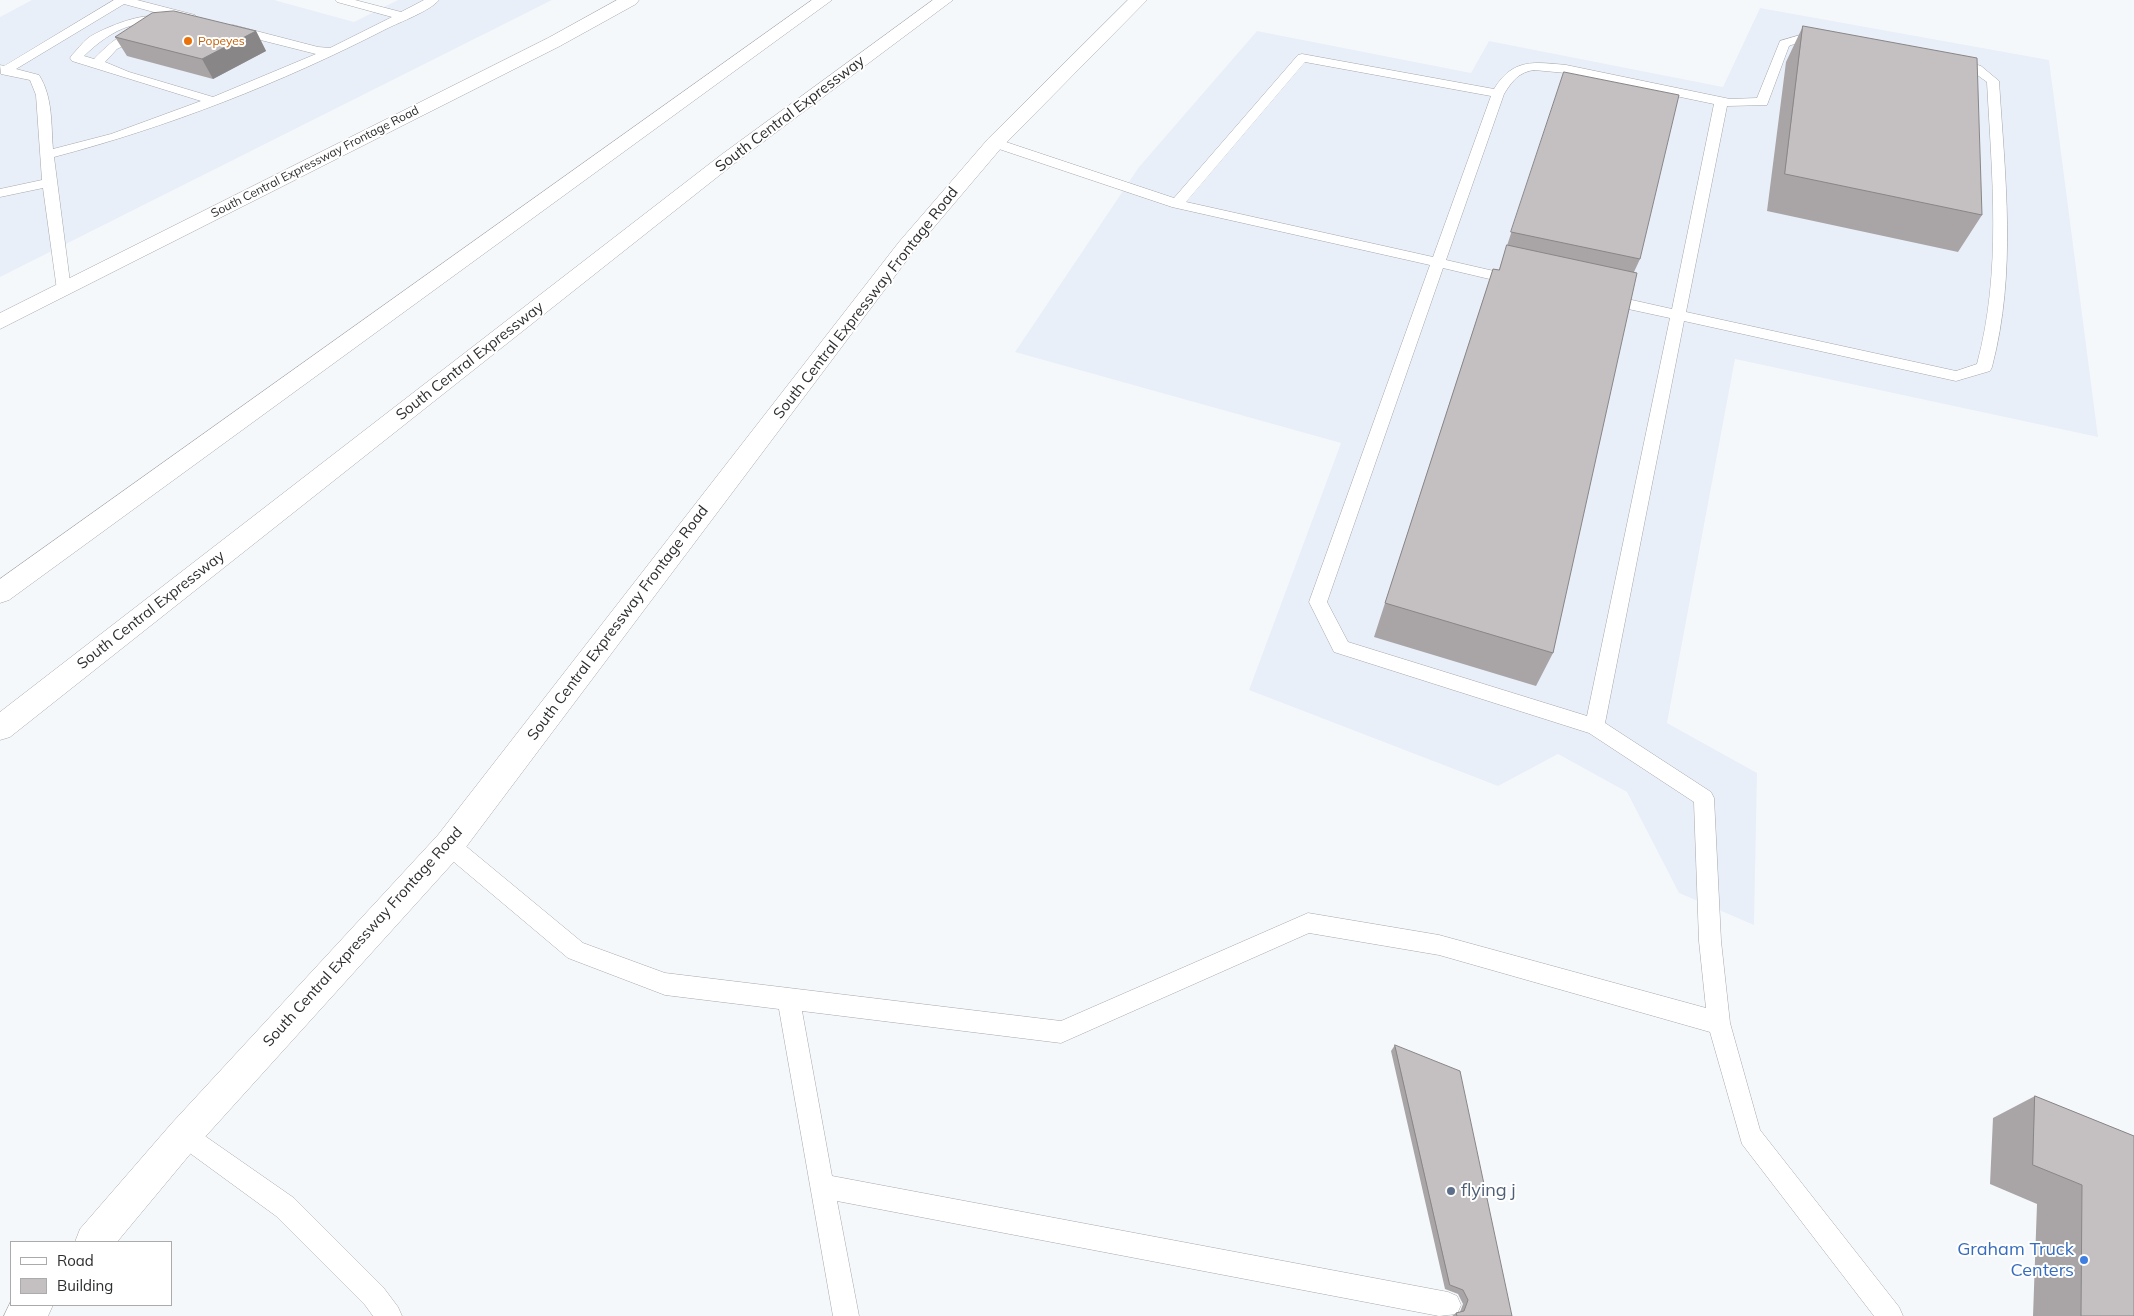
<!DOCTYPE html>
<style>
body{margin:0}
#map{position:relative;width:2134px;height:1316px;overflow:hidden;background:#f5f8fb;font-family:Mulish,sans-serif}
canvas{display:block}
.legend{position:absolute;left:10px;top:1241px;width:162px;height:65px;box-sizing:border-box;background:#fff;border:1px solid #ababac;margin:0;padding:6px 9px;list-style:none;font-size:15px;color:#2d2e2f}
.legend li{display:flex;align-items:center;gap:10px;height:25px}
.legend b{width:25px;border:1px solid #ababac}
</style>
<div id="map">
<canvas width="2134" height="1316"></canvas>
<ul class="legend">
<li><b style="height:6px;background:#fff"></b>Road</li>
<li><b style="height:14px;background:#c4c0c2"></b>Building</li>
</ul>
</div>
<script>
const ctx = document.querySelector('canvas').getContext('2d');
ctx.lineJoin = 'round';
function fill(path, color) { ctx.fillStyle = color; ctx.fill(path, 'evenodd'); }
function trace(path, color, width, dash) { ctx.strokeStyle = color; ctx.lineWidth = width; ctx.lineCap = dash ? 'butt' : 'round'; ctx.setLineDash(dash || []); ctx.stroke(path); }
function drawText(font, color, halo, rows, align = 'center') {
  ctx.font = font + ' Mulish,sans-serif'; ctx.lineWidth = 4; ctx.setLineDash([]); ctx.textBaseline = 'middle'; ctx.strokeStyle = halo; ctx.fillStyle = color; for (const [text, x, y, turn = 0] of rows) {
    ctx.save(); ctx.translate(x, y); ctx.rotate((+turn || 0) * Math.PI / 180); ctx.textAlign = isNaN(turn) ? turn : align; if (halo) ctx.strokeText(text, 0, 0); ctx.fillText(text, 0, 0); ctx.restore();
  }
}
fill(new Path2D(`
 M32 0H274L354 22 398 0H552L0 277V17Z
 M1760 8 2049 60 2098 437 1735 359 1667 723 1757 773 1754 925 1679 893 1627 792 1558 754 1498 786 1249 690 1341 443 1015 352 1139 167 1257 31 1471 73 1489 41 1723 87Z`), '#e8eff9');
const lane = new Path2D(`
 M114 0H137L195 15 197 18 191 22 124 4 16 69 39 75C53 97 51 125 53 149L111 134 201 101 72 61 70 58 72 55C77 50 82 43 88 38 101 29 152 7 164 20 157 28 140 23 130 26 113 31 96 44 84 56L94 59C104 48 129 25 145 29L147 32 145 35 117 49 105 62 129 72 213 97 316 54 229 32 227 29 229 26 233 25 318 47 330 48 392 17 337 2 335 0H355L401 12 424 0H439C430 11 400 22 386 29 281 83 168 127 54 157L71 290 64 295 57 290 43 188 0 197V189L42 180 36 95 30 80 1 74 0 65 4 66Z
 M1807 33H1822L1828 37C1824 41 1800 41 1789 46L1767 105 1727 106 1686 312 1956 371 1977 364C2002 271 1992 177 1987 82L1973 72 1950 65 1948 62 1954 58 1981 66 1999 81C2005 177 2017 272 1992 367L1990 371 1956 381 1684 321 1605 723 1711 792 1714 798 1721 941 1730 1023 1760 1130 1899 1307 1903 1316H1874L1742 1144 1710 1032 1439 955 1309 933 1061 1043 802 1011 832 1176 1448 1292 1457 1296 1461 1305 1457 1314 1439 1316 837 1201 859 1316H833L779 1009 665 995 568 958 442 852 439 845 442 838 449 836 456 838 583 943 665 973 1061 1021 1308 913 1439 935 1706 1008 1699 941 1694 802 1589 733 1334 652 1309 602 1430 265 1172 207 990 146 988 143 990 140H1000L1174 198 1298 55 1302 54 1494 89C1513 58 1534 62 1566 65L1730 99 1757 98 1780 41ZM1305 62 1491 96 1433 257 1186 202ZM1534 70 1566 73 1714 104 1672 309 1605 294 1598 299 1605 304 1670 318 1587 716 1348 642 1327 602 1443 268 1515 285 1522 280 1520 277 1446 260 1504 94C1512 81 1519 72 1534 70Z
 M184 1123 192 1127 294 1198 383 1287 398 1307 402 1316H373L365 1305 276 1216 176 1143 172 1135 176 1127Z`);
const secondary = new Path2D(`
 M617 0H639L636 4 560 46 0 329V313L548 38Z
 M1128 0H1147L1002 147 913 252 460 855 196 1147 117 1242H75L80 1229 172 1123 438 835 899 242 988 139Z
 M11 1301V1305H53L48 1316H4Z`);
const highway = new Path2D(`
 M812 0H832L9 600 0 603V579Z
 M933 0H953L735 163 10 737 0 740V712L721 155Z`);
trace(lane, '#a6a8ac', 1);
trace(secondary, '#a6a8ac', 1);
trace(highway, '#a6a8ac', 1);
fill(lane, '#fff');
fill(secondary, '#fff');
fill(highway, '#fff');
fill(new Path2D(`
 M1803 26 1982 215 1958 252 1767 211 1786 62Z
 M256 31 266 51 213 79 127 56 115 37Z
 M1564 72 1640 259 1634 272 1553 653 1536 686 1374 637 1493 269 1499 270Z
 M1395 1045 1512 1316H1452L1456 1313 1460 1312 1463 1304 1458 1294 1445 1289 1391 1051Z
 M2035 1096 2134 1136V1316H2033L2037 1204 1990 1184 1993 1118Z`), '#a9a5a7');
fill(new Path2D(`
 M256 31 266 51 213 79 202 59Z`), '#898688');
const building = new Path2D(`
 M174 11 256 31 202 59 115 37 152 13Z
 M1803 26 1977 58 1982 215 1785 174Z
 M1564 72 1679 95 1640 259 1511 232Z
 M1507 245 1637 273 1553 653 1385 603 1493 269 1499 270Z
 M1395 1045 1460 1071 1512 1316H1457L1456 1313 1464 1311 1468 1300 1463 1290 1450 1285Z
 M2035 1096 2134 1136V1316H2081L2082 1185 2033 1165Z`);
fill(building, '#c4c0c2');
trace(building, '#898688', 1);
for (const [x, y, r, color] of [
 [188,41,5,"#e8710a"],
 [1451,1191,5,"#5c6f8a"],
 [2084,1260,5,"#3f7fe0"]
]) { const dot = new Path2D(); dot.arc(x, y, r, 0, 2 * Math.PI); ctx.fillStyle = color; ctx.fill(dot); trace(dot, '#fff', 2); }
drawText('12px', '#c56008', '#fff', [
 ["Popeyes",198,41]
], 'left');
drawText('12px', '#2d2e2f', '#fff', [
 ["South Central Expressway Frontage Road",315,162,-27]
]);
drawText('15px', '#2d2e2f', '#fff', [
 ["South Central Expressway",790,114,-37],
 ["South Central Expressway Frontage Road",866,303,-52],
 ["South Central Expressway",470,361,-38],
 ["South Central Expressway",151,610,-38],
 ["South Central Expressway Frontage Road",618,623,-53],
 ["South Central Expressway Frontage Road",363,937,-48]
]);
drawText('18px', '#4e5e75', '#fff', [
 ["flying j",1461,1191]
], 'left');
drawText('18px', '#366cbe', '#fff', [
 ["Graham Truck",2074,1250],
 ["Centers",2074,1271]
], 'right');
</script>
